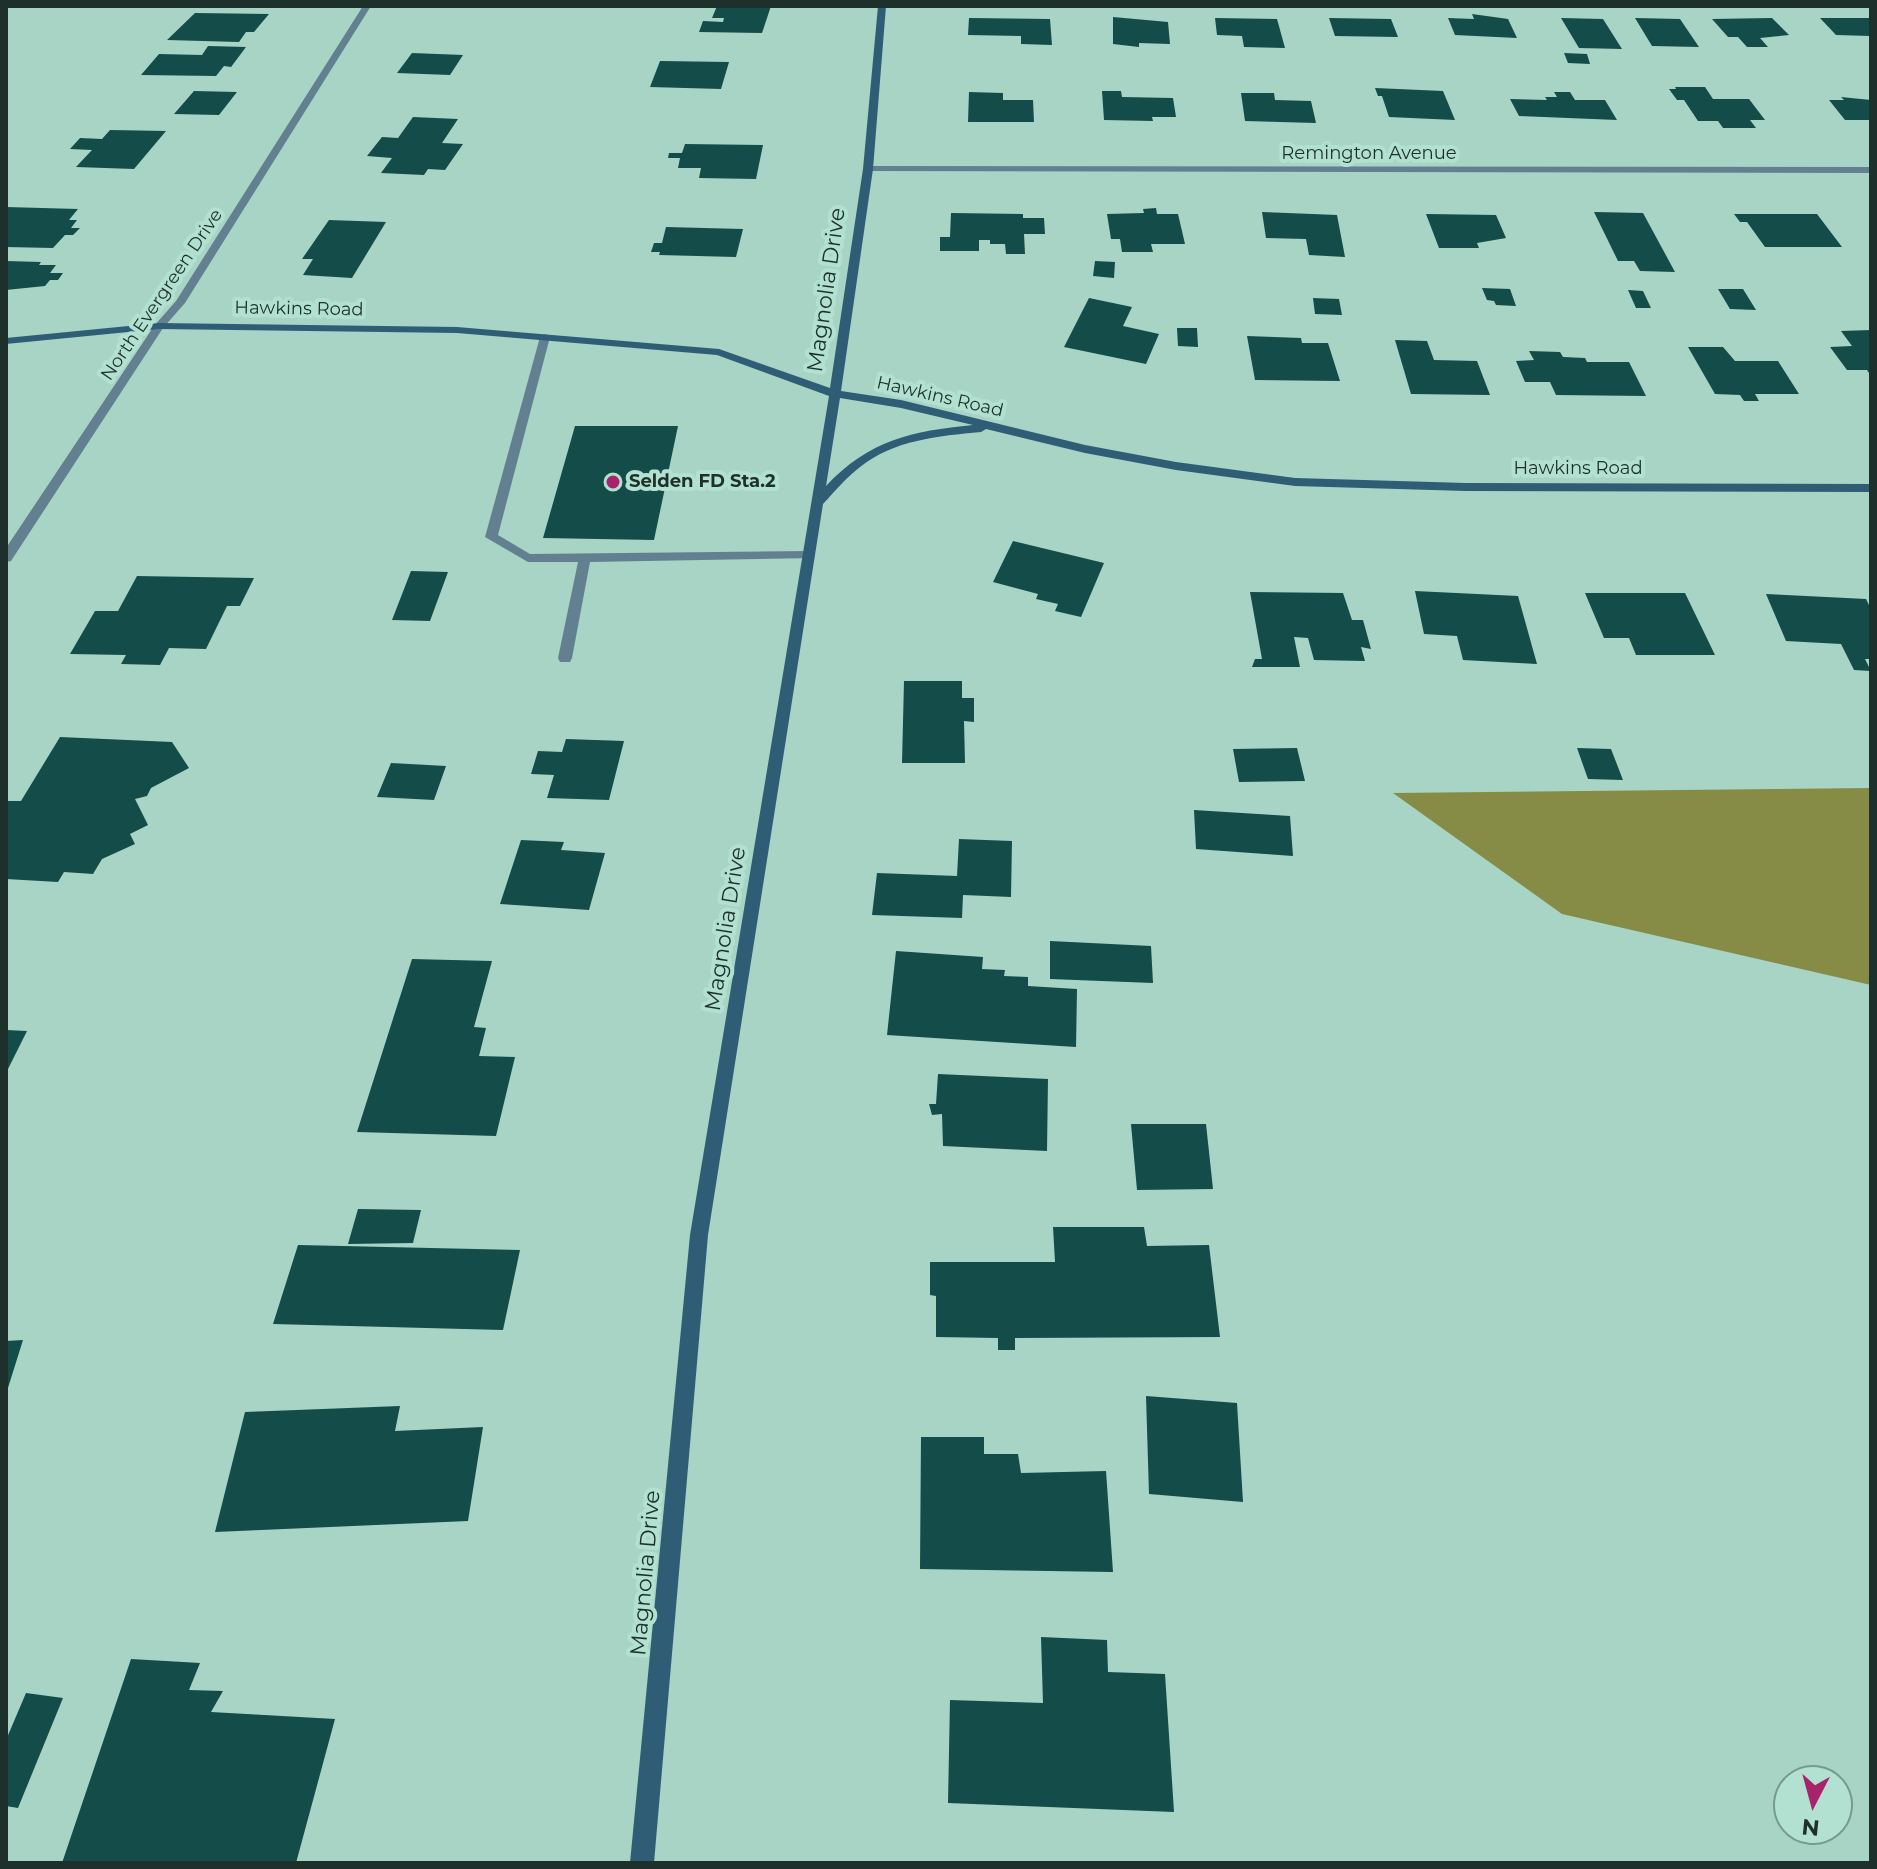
<!DOCTYPE html>
<style>
body{margin:0}
#map{position:relative;width:1877px;height:1869px;overflow:hidden;background:#a7d4c5;font-family:Montserrat,sans-serif}
canvas{display:block}
.frame{position:absolute;inset:0;border:8px solid #1e302b;pointer-events:none}
.north{position:absolute;left:1773px;top:1765px;width:80px;height:80px;box-sizing:border-box;background:#b3e1d1;border:2px solid #779a8f;border-radius:50%;rotate:186deg;font-size:22px;font-weight:700;line-height:32px;text-align:center;color:#1e302b}
.north::after{content:'';display:block;margin:auto;width:28px;height:36px;background:#a9236c;clip-path:polygon(50% 0,100% 100%,50% 72%,0 100%)}
</style>
<div id="map">
<canvas width="1877" height="1869"></canvas>
<div class="frame"></div>
<div class="north">N</div>
</div>
<script>
const ctx = document.querySelector('canvas').getContext('2d');
ctx.lineJoin = 'round';
function fill(path, color) { ctx.fillStyle = color; ctx.fill(path, 'evenodd'); }
function trace(path, color, width, dash) { ctx.strokeStyle = color; ctx.lineWidth = width; ctx.lineCap = dash ? 'butt' : 'round'; ctx.setLineDash(dash || []); ctx.stroke(path); }
function drawText(font, color, halo, rows, align = 'center') {
  ctx.font = font + ' Montserrat,sans-serif'; ctx.lineWidth = 8; ctx.setLineDash([]); ctx.textBaseline = 'middle'; ctx.strokeStyle = halo; ctx.fillStyle = color; for (const [text, x, y, turn = 0] of rows) {
    ctx.save(); ctx.translate(x, y); ctx.rotate((+turn || 0) * Math.PI / 180); ctx.textAlign = isNaN(turn) ? turn : align; if (halo) ctx.strokeText(text, 0, 0); ctx.fillText(text, 0, 0); ctx.restore();
  }
}
fill(new Path2D(`
 M1871 788V985L1562 914 1393 793Z`), '#868c46');
fill(new Path2D(`
 M717 6H771L762 33 699 32 703 21 723 22 724 18H712Z
 M195 13 269 14 254 32H246L239 42 167 40Z
 M1472 14 1508 19 1517 38 1455 35 1448 18 1474 19Z
 M1113 17 1168 22 1170 44 1139 43V47L1113 44Z
 M969 18 1050 19 1052 45 1021 44V36L968 35Z
 M1215 18 1277 19 1285 48 1244 47 1242 36 1217 35Z
 M1329 18 1391 19 1398 37 1335 36Z
 M1561 18 1603 19 1622 49 1579 48Z
 M1635 18 1680 19 1699 47 1652 46Z
 M1772 18 1789 35 1760 38 1768 47H1747L1738 37H1728L1712 19Z
 M1820 18H1871V36L1836 35Z
 M208 46 246 47 231 67 224 66 216 76 141 75 159 54 202 55Z
 M412 53 463 55 450 75 397 73Z
 M1564 53 1587 54 1590 64 1568 63Z
 M660 61 729 62 721 89 650 87Z
 M1675 87H1705L1713 99H1749L1765 120H1750L1756 128H1723L1718 121H1698L1684 100H1677L1669 89H1676Z
 M1375 88 1443 91 1455 120 1389 117 1382 96H1378Z
 M194 91 237 92 219 115 174 114Z
 M1102 91H1121L1122 97 1173 98 1176 117H1152L1153 121 1104 120Z
 M969 92 1003 93V100H1033L1034 122H968Z
 M1554 92H1570L1575 100H1605L1617 120 1519 116 1510 99 1547 100 1545 97H1557Z
 M1241 93H1274L1275 100 1311 101 1316 123 1245 121Z
 M1841 97 1871 100V120H1845L1829 100H1844Z
 M413 117 458 119 442 143 463 144 445 170 428 169 424 175 381 173 392 158 367 156 382 137 398 138Z
 M110 130 166 131 134 169 76 167 92 150 70 149 80 138 102 139Z
 M685 144 763 145 756 179 699 178 701 168H678L680 158H668L669 153H682Z
 M6 207 78 209 69 220H77L71 228H80L73 235H65L53 248 6 247Z
 M1156 208 1157 214H1178L1185 244H1151L1153 252H1122L1120 239H1111L1107 214 1144 213 1143 209Z
 M1262 212 1337 215 1345 257 1309 255 1306 239 1266 238Z
 M1594 212 1643 213 1675 272 1640 271 1634 261H1618Z
 M951 213 1023 214V218H1044L1045 234H1024L1025 254H1006L1005 244H990V240H979V251H940V237H950Z
 M1426 214 1496 215 1506 238 1477 243 1479 248H1439Z
 M1734 214H1817L1842 247H1765L1747 222H1740Z
 M329 220 386 222 352 278 303 275 313 259H302Z
 M666 227 743 229 736 257 659 255 660 252H651L654 243H662Z
 M6 261 41 262 39 265H56L50 273H63L58 280H50L45 286 6 290Z
 M1095 261 1115 262 1114 278 1093 276Z
 M1482 288 1510 289 1516 306 1496 305 1494 301 1487 300Z
 M1718 289H1743L1756 310 1730 309Z
 M1628 290 1643 291 1651 308H1636Z
 M1089 298 1132 307 1123 326 1159 334 1146 364 1064 347Z
 M1313 298 1339 299 1342 315 1315 314Z
 M1177 328H1197L1198 347 1178 346Z
 M1871 330V376L1867 370H1847L1830 347 1852 346 1841 331Z
 M1247 336 1301 338 1302 343H1328L1340 381 1255 380Z
 M1395 340 1427 341 1434 360 1477 361 1490 395 1411 394Z
 M1688 347H1723L1735 361H1778L1799 394H1755L1759 401H1744L1740 395 1715 394Z
 M1529 351 1560 352 1563 357 1585 358 1587 362H1629L1646 396 1556 395 1550 382H1525L1516 361 1534 360Z
 M575 426H678L654 540 543 538Z
 M1013 541 1104 563 1081 617 1055 611 1058 604 1036 599 1038 594 993 582Z
 M411 571 448 572 430 621 392 620Z
 M137 576 254 578 240 606H227L206 649 169 648 160 665 121 664 126 655 70 654 95 611H118Z
 M1415 591 1518 596 1537 664 1463 660 1457 636 1424 634Z
 M1250 592 1343 593 1352 620H1363L1371 649 1361 647 1365 661 1314 660 1308 638 1294 637 1300 667H1252L1255 659H1262Z
 M1585 593H1685L1715 655H1636L1629 638H1604Z
 M1766 594 1866 599 1871 609V659H1865L1871 671 1854 670 1841 644 1786 641Z
 M904 681H962V698H974V722L964 721 965 763H902Z
 M60 737 172 742 189 768 151 788 147 796 135 799 148 825 130 834 135 844 102 859 93 874 64 872 58 882 6 879V801H21Z
 M566 739 624 741 609 800 547 798 554 775 531 774 538 751 562 752Z
 M1297 748 1305 781 1239 782 1233 749Z
 M1577 748 1611 749 1623 780 1588 779Z
 M391 763 446 766 434 800 377 797Z
 M1194 810 1290 816 1293 856 1196 849Z
 M959 839 1012 841 1011 897 963 895 962 918 872 915 877 873 957 876Z
 M521 840 564 842 561 850 605 853 589 910 500 904Z
 M1050 941 1151 946 1153 983 1050 979Z
 M896 951 983 957 982 969 1005 970 1004 976 1028 977V986L1077 989 1076 1047 887 1035Z
 M412 959 492 961 474 1027 486 1028 479 1056 515 1057 496 1136 357 1132Z
 M6 1030 27 1031 6 1073Z
 M938 1074 1048 1079 1047 1151 943 1146 942 1114 932 1115 929 1104H936Z
 M1131 1124H1206L1213 1189 1137 1190Z
 M358 1209 421 1210 413 1243 348 1244Z
 M1053 1227H1144L1147 1246 1209 1245 1220 1337 1015 1338V1350H998V1338L936 1337V1296L930 1295V1262H1055Z
 M298 1245 520 1250 503 1330 273 1324Z
 M23 1340 7 1391H6V1341Z
 M1146 1396 1237 1403 1243 1502 1149 1494Z
 M400 1406 395 1431 483 1427 468 1521 215 1532 245 1412Z
 M921 1437H984V1454H1018L1021 1473 1106 1471 1113 1572 920 1569Z
 M1041 1637 1107 1640 1108 1672 1165 1674 1174 1812 948 1803 950 1700 1043 1703Z
 M131 1659 200 1663 189 1690 223 1691 211 1712 335 1719 296 1863H62Z
 M26 1693 63 1698 18 1808 6 1806V1740Z`), '#144c4a');
fill(new Path2D(`
 M545 334 550 337 498 535 530 554 809 551 815 555 814 558 590 562 572 658 570 662H560L558 658 578 562H528L485 537 540 337Z`), '#638091');
fill(new Path2D(`
 M363 6H371L185 303 163 328 11 561 6 562V548L154 326 176 301Z
 M868 166 1871 167V173L865 171V167Z`), '#638091');
fill(new Path2D(`
 M878 6H886L873 169 841 391 901 400 1085 445 1176 462 1295 478 1466 483 1871 484V492L1466 491 1295 486 1176 470 1085 453 986 429 981 432C938 436 894 440 860 467 846 478 835 491 823 504L708 1235 654 1863H630L690 1235 829 396 717 355 457 333 159 329 6 344V338L159 323 457 327 719 349 830 388 863 169ZM840 398 901 408 973 425C912 431 869 440 826 486Z`), '#2f5d75');
for (const [x, y, r, color] of [
 [613,482,8,"#a9236c"]
]) { const dot = new Path2D(); dot.arc(x, y, r, 0, 2 * Math.PI); ctx.fillStyle = color; ctx.fill(dot); trace(dot, '#b3e1d1', 3); }
drawText('18px', '#1e302b', '#b3e1d1', [
 ["Remington Avenue",1369,154],
 ["North Evergreen Drive",162,295,-56],
 ["Hawkins Road",299,309,1],
 ["Hawkins Road",940,397,13],
 ["Hawkins Road",1578,469]
]);
drawText('bold 18px', '#1e302b', '#b3e1d1', [
 ["Selden FD Sta.2",629,482]
], 'left');
drawText('22px', '#1e302b', '#b3e1d1', [
 ["Magnolia Drive",827,290,-82],
 ["Magnolia Drive",726,929,-81],
 ["Magnolia Drive",646,1573,-85]
]);
</script>
